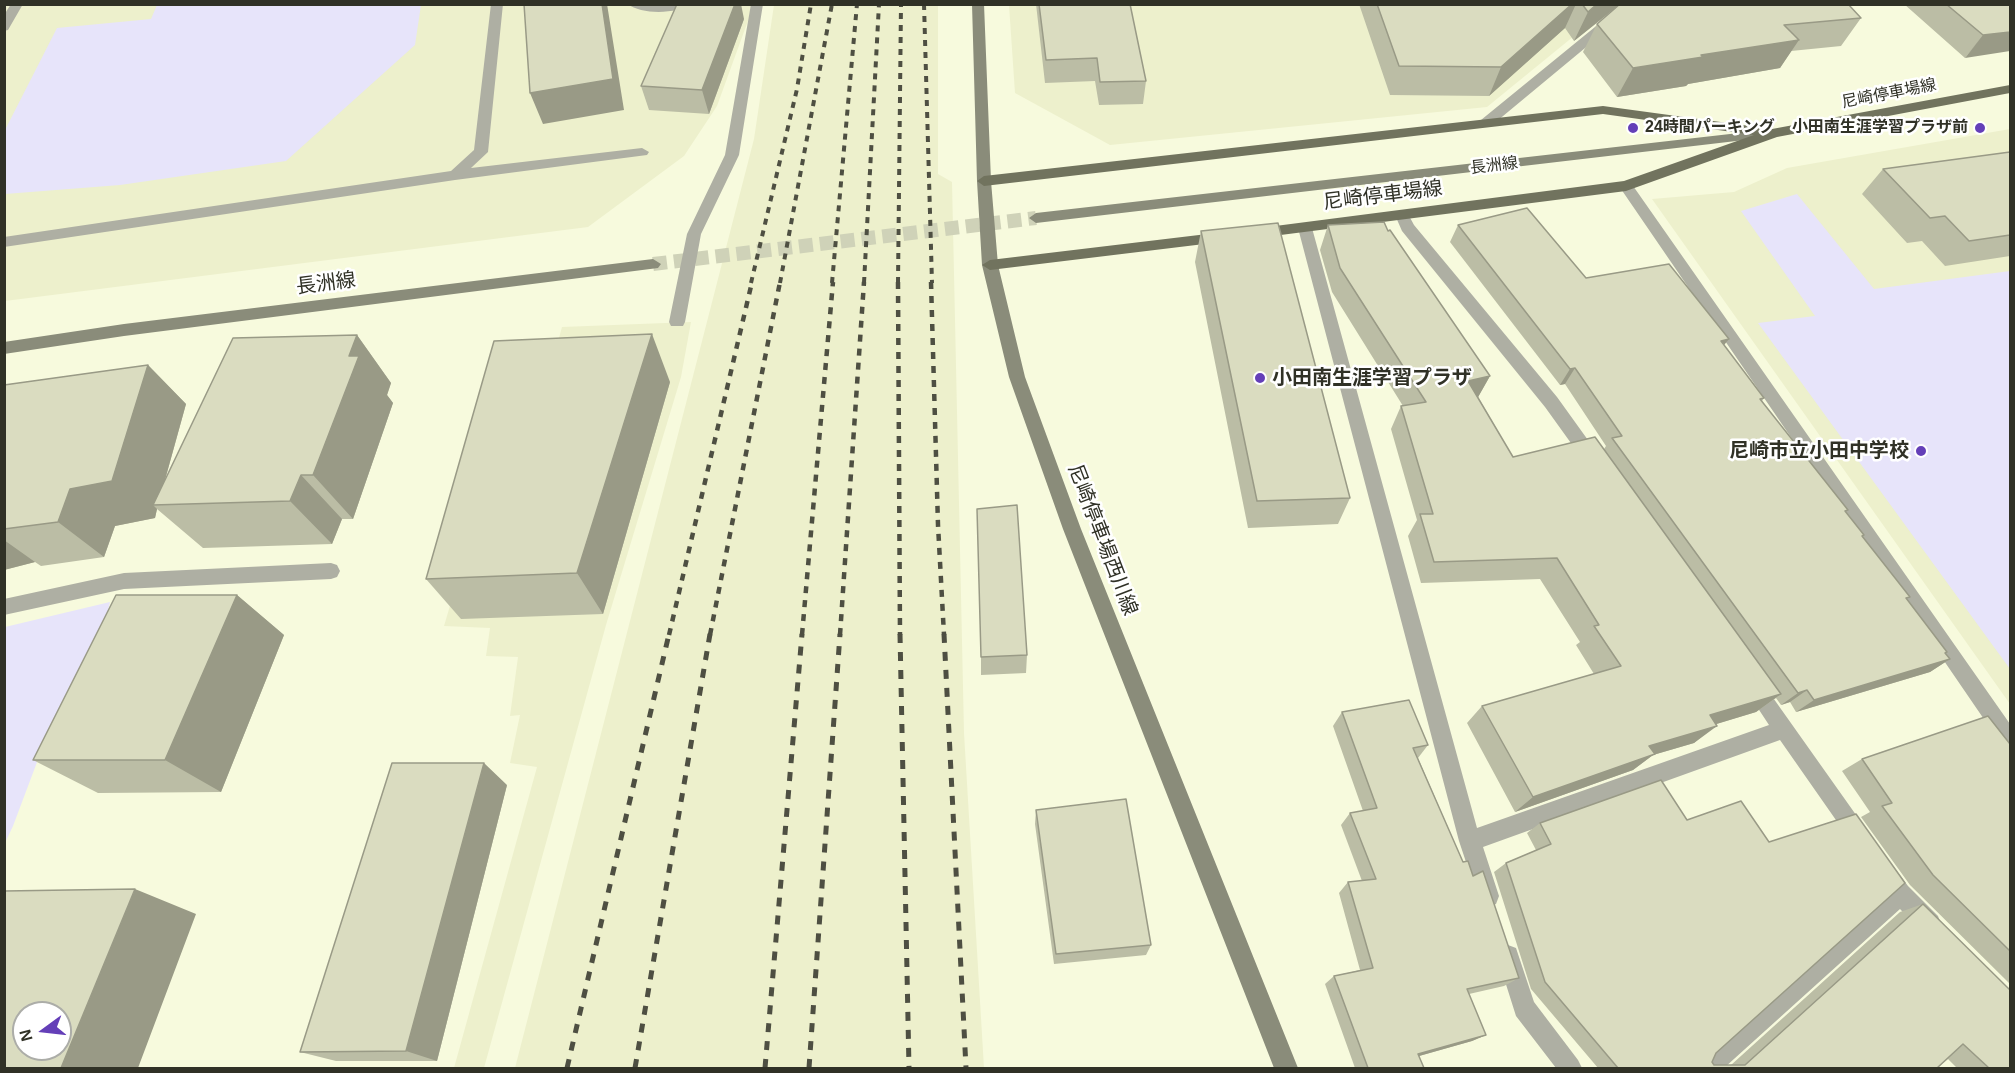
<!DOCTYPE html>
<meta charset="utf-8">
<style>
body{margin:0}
#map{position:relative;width:2015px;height:1073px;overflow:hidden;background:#f7fadd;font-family:Arial,sans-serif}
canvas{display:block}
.frame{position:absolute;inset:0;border:6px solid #303126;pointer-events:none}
.north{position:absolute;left:12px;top:1001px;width:60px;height:60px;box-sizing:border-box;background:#fff;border:2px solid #acada8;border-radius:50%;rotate:255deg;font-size:16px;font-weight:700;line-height:24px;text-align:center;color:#303126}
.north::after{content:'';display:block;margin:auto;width:21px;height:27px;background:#643fb8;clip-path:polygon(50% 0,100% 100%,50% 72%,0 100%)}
</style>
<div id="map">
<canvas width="2015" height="1073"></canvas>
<div class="frame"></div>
<div class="north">N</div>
</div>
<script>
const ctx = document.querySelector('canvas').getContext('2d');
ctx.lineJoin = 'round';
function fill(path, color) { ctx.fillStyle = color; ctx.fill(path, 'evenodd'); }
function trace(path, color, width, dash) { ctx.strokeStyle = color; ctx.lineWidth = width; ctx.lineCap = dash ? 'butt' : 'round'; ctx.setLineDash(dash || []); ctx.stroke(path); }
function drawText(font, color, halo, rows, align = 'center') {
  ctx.font = font + ' Arial,"Noto Sans JP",sans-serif'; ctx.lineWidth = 5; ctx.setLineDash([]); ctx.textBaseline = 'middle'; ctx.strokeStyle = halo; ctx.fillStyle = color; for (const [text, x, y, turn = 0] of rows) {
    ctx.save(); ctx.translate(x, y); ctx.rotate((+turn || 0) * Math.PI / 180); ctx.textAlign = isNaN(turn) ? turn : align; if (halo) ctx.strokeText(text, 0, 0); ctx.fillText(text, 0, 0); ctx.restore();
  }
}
fill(new Path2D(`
 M4 5H751L749 18 717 106 684 156 588 227 5 301Z
 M774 5H938V174L952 182 964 733 984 1068H515L754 139Z
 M1009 5H1612L1487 107 1110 145 1015 93Z
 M2010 129V704L1652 199 1734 192 1787 168Z
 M691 322 681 377 606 625 484 1068H454L537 767 510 763 520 715 510 716 518 657 486 656 490 628 444 626 519 372 549 374 562 327Z`), '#edf0cc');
fill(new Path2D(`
 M157 5V4L421 5 415 45 286 161 120 185 5 194V130L57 28 151 19Z
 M1797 194 1874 289 2010 271V669L1758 323 1815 316 1741 211Z
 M110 602 101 642 51 725 13 826 5 843V627Z`), '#e7e4fa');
trace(new Path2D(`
 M653 264 1036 218`), '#cfd2b8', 14, [14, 7]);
fill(new Path2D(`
 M11 4H23L8 30 4 31V15Z
 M491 4H503L488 152 471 168 642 148 649 152 647 155 455 180 4 247V237L451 171 474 150Z
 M628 4H691C678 14 641 15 628 4Z
 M331 563 337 565 340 571 337 577 331 579 124 589 4 615V599L124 573Z`), '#aeafa3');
fill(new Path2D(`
 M751 4H763L739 155 701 234 685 322 683 326H671L669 322 687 234 725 155Z
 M1610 17 1614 18 1616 21 1614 24 1491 126H1481L1479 123 1481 120 1606 18Z
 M1626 181 1631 183 2010 724V749L2003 747 1621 189 1619 186 1621 183Z
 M1402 210 1407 212 1414 225 1557 397 1598 454 1601 459 1598 464 1592 466 1586 464 1545 407 1402 231 1395 215Z
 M1305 223 1312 228 1477 828 1769 725 1742 684 1745 678 1752 675 1759 678 1866 829 1870 836 1866 843 1859 846 1852 843 1780 740 1483 847 1499 896 1496 904 1488 907 1480 904 1459 841 1298 228Z
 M1883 860 1891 863 1908 886 1938 916 1941 924 1938 932 1930 935 1922 932 1900 909 1724 1068H1695L1699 1060 1885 892 1872 871 1875 863Z
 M1508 945 1516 948 1534 1002 1578 1060 1582 1068H1556L1516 1016 1497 956 1500 948Z`), '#aeafa3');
fill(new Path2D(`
 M972 4H984L991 181 998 265 1025 377 1081 529 1298 1068H1274L1063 529 1009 377 982 265 977 181Z
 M1774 129 1779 130 1781 133 1779 136 1036 223 1029 218 1036 213Z
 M653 259 661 264 658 268 124 336 4 354V342L124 324Z`), '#8a8c7a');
fill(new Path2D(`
 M2010 85V93L1777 137 1626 191 1257 238 1250 233 1252 229 1624 181 1754 135 1603 114 984 186 977 181 984 176 1603 106 1772 129Z
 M1224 232 1231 237 1229 241 990 270 982 265 990 260Z`), '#71735e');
trace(new Path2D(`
 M924 4 932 283
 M751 283 797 89 811 4
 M780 283 832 4
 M832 283 857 4
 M864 283 879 4
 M898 283 901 4`), '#4e4f42', 4, [6, 6]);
trace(new Path2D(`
 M898 282 900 635
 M931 282 938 525 944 635
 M669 635 752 282
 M710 635 780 282
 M802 635 833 282
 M840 635 864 282`), '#4e4f42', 4.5, [7, 7]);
trace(new Path2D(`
 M900 634 909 1068
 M944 634 966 1068
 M567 1068 669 634
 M635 1068 710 634
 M765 1068 802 634
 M809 1068 840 634`), '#4e4f42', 5, [9, 9]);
fill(new Path2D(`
 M1036 4H1130L1146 81 1143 104 1099 105 1095 81 1045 83Z
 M1359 4H1848L1861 18 1841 46 1791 51 1780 68 1688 84 1686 86 1617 97 1583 52 1597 24 1620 5H1619L1574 41 1565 28 1489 96 1390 95Z
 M1904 4H2010L1965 58Z
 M744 19 709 114 649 110 641 86Z
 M2010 152V256L1945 266 1922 241 1907 243 1862 194 1883 169Z
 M1328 225 1388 231 1490 376 1478 397 1513 457 1604 449 1606 446 1565 384 1560 385 1450 242 1458 225 1586 278 1724 345 1764 398 1762 401 1864 535 1863 537 1907 599 1947 652 1945 653 1950 659 1930 672 1796 712 1790 702 1781 705 1776 698 1756 712 1716 724 1694 743 1653 755 1633 770 1515 812 1467 723 1482 706 1594 674 1576 645 1580 642 1540 579 1421 583 1408 536 1417 520 1391 429 1401 406H1403L1332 292 1320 250Z
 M1201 231 1350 498 1338 524 1248 528 1195 262Z
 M357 335 391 383 387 395 393 403 353 519H342L332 544 203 548 157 509 155 518 115 526 104 557 41 566 35 562 4 570V385L148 365 186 404 165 480Z
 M670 382 603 614 461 619 426 579Z
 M237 595 284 635 221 792 98 793 33 760Z
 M1027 655 1026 673 981 675V657Z
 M1342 712 1428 745 1418 758 1463 862 1473 876 1519 978 1504 986 1469 994 1486 1035 1472 1041 1419 1056 1424 1068H1355L1325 984 1334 976 1360 970 1339 893 1348 882 1362 881 1341 825 1350 813 1363 811 1333 726Z
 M2010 744V984L1910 885 1861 817 1870 812 1842 771 1862 759Z
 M507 785 437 1061H336L300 1052Z
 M1036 810 1151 945 1146 955 1054 964 1035 824Z
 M1540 823 1716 1053 1712 1062 1714 1065H1731L1900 912 1923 904 2010 1068H1957L1948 1059 1937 1068H1598L1531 989 1494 872 1506 863 1536 850 1527 833Z`), '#bbbda5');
fill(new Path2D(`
 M602 4H607L624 110 543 124 530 93Z
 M735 4H741L744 19 709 114 702 90Z
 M1572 4H1576L1565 28 1489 96 1501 67Z
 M1597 4 1619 5 1574 41 1588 12Z
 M2010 32V51L1965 58 1983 35Z
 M1799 40 1780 68 1688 84 1686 86 1617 97 1633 68 1701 55Z
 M652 334 670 382 603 614 577 573Z
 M357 335 391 383 387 395 393 403 353 519 313 475 349 356Z
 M1729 339 1716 355 1721 341Z
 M148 365 186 404 158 505H153L157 509 155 518 115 526 104 557 58 522 70 489Z
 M1575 368 1565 384 1560 385 1570 369Z
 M1490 376 1477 399 1468 381Z
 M301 475 342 519 332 544 290 501Z
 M4 540 35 562 4 570Z
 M237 595 284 635 221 792 165 760Z
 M1950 659 1930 672 1796 712 1814 700Z
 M1807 690 1790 702 1781 705 1798 693Z
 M1781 694 1756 712 1687 733 1710 715Z
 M1717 726 1694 743 1653 755 1633 770 1515 812 1533 797 1649 746Z
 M484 763 507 785 437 1061 406 1051Z
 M135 889 196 914 138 1068H61Z
 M1486 1035 1472 1041 1405 1060 1418 1054Z`), '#999a86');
const building = new Path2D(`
 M524 4H602L613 79 530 93Z
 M677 4H735L702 90 641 86Z
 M1039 4H1130L1146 81 1100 82 1097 58 1046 60Z
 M1377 4H1572L1501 67 1399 66Z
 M1582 4H1597L1588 12Z
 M1620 4H1848L1861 18 1784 25 1799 40 1701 55 1703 57 1633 68 1597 24Z
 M1946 4H2010V32L1983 35Z
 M2010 152V235L1969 241 1945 216 1930 218 1883 169Z
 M1527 208 1586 278 1669 264 1729 339 1721 341 1764 398 1760 399 1848 510 1845 511 1864 535 1862 536 1910 597 1906 598 1947 652 1945 653 1950 659 1814 700 1807 690 1798 693 1612 438 1622 436 1575 368 1570 369 1458 225Z
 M1384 222 1388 231 1390 230 1490 376 1468 381 1513 457 1595 437 1781 694 1710 715 1717 726 1649 746 1655 754 1533 797 1482 706 1621 666 1594 626 1599 625 1557 558 1434 562 1420 514H1433L1401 406 1426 402 1340 268 1328 225Z
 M1278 223 1350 498 1257 501 1201 231Z
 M652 334 577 573 426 579 494 341Z
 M357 335 349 356H359L313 475H301L290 501 153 505 233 338Z
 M148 365 112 481 70 489 58 522 4 529V385Z
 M1017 505 1027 655 981 657 977 509Z
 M116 595H237L165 760H33Z
 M1409 700 1428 745 1413 748 1463 862 1468 861 1473 876 1483 871 1519 978 1467 989 1486 1035 1418 1054 1424 1068H1368L1334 976 1373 968 1348 882 1376 879 1350 813 1377 808 1342 712Z
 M1988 716 2010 744V951L1933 875 1882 806 1892 803 1862 759Z
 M392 763H484L406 1051 300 1052Z
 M1661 780 1687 820 1741 801 1769 842 1856 814 1905 883 1716 1053 1712 1062 1714 1065H1745L1923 904 2010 990V1068H1989L1963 1044 1937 1068H1618L1545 982 1506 863 1551 844 1540 823Z
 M1126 799 1151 945 1056 954 1036 810Z
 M135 889 61 1068H4V891ZM24 1013H60V1049H24Z`);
fill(building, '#dadcc0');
trace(building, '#999a86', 1.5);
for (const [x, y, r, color] of [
 [1633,128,6,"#643fb8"],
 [1980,128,6,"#643fb8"],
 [1260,378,6,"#643fb8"],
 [1921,451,6,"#643fb8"]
]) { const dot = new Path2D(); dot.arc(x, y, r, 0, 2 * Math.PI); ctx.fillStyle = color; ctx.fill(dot); trace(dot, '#fff', 2); }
drawText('16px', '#303126', '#fff', [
 ["尼崎停車場線",1889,94,-11],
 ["長洲線",1494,166,-7]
]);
drawText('bold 16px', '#303126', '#fff', [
 ["24時間パーキング",1645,128],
 ["小田南生涯学習プラザ前",1968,128,"right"]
], 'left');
drawText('20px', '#303126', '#fff', [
 ["尼崎停車場線",1383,196,-7],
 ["長洲線",326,284,-7],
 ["尼崎停車場西川線",1102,540,69]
]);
drawText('bold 20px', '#303126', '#fff', [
 ["小田南生涯学習プラザ",1272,378],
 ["尼崎市立小田中学校",1909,451,"right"]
], 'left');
</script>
